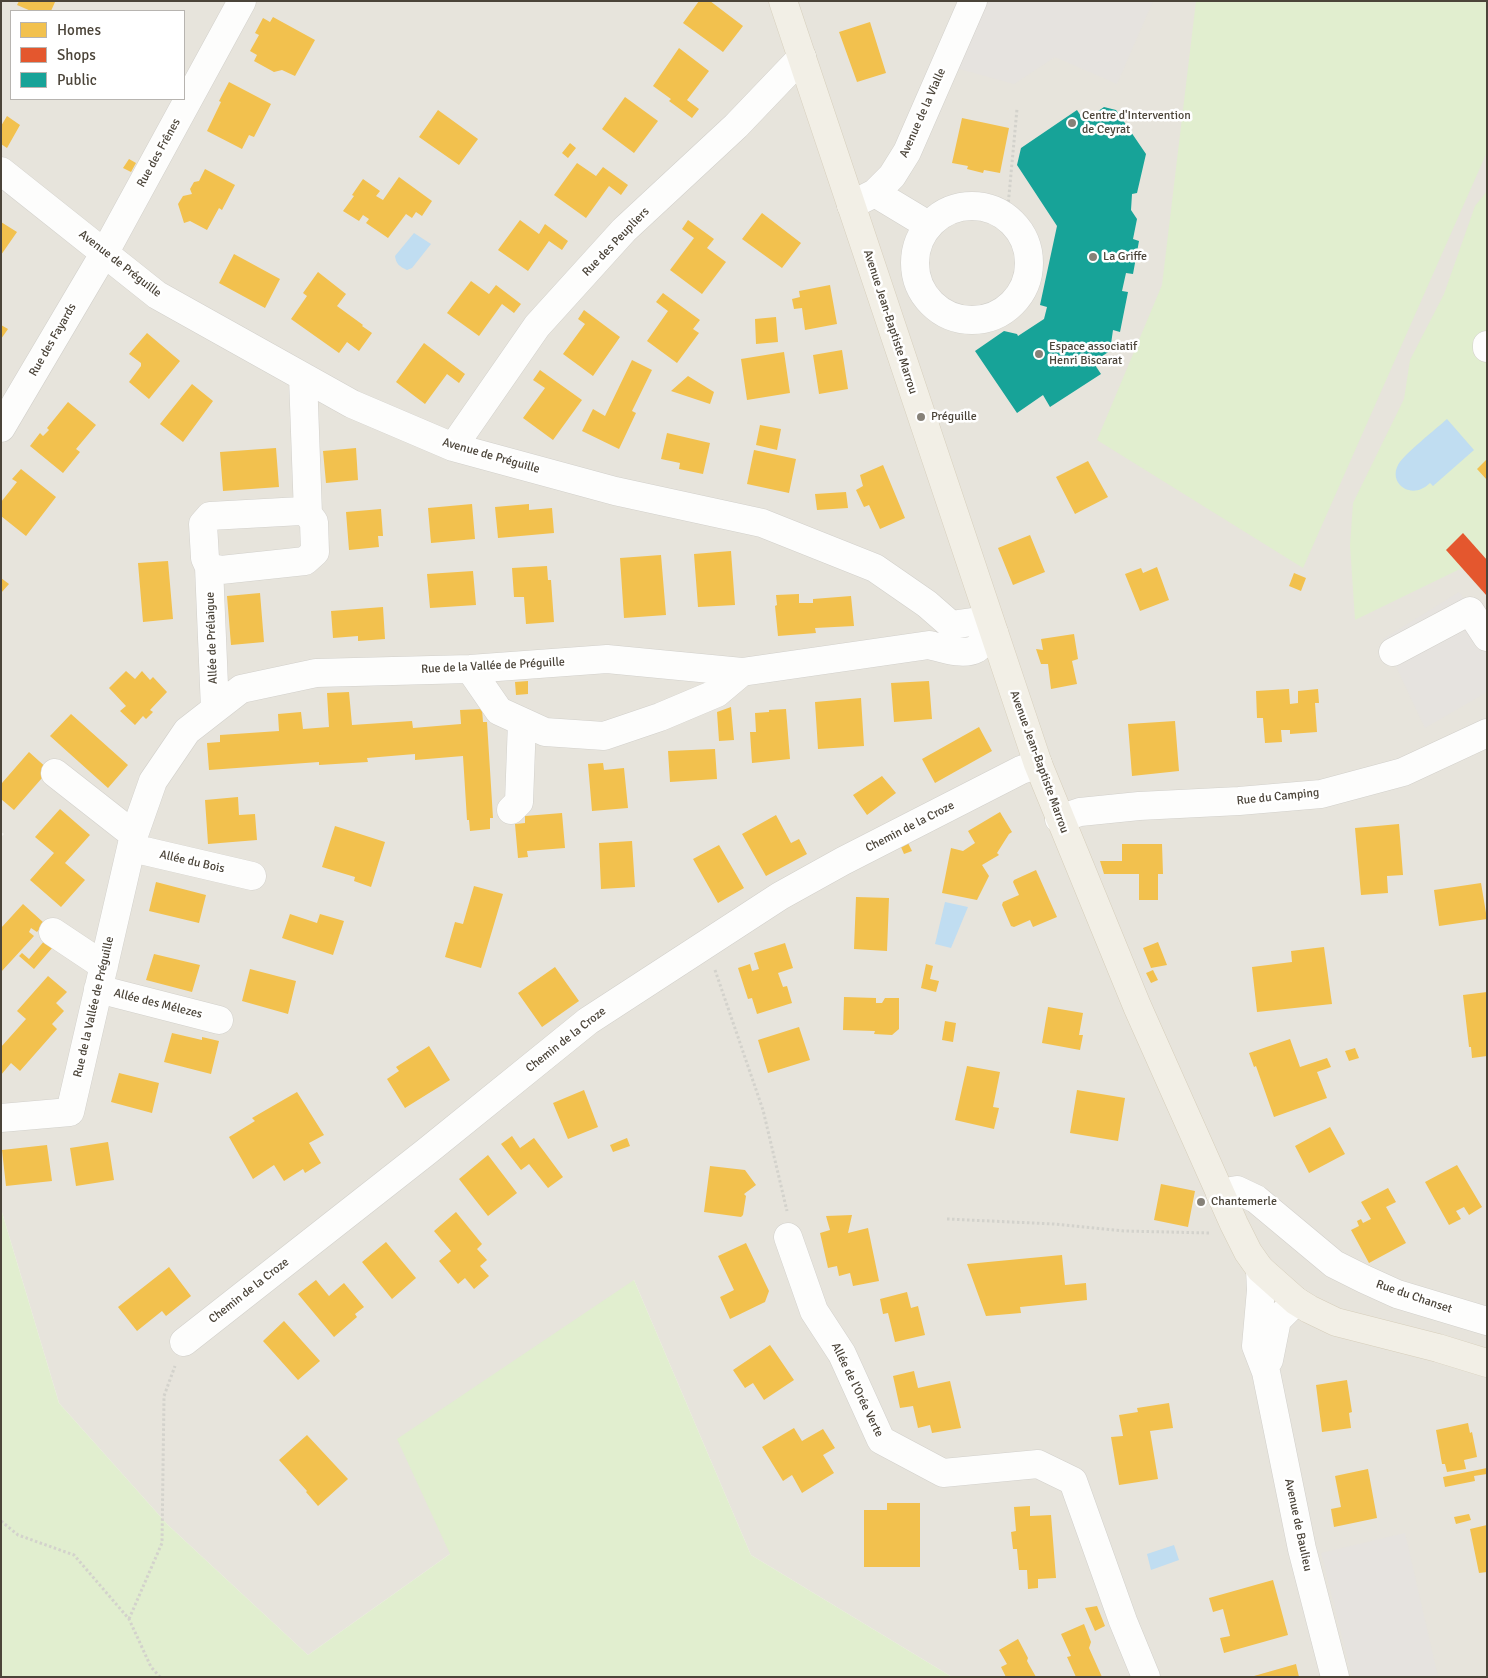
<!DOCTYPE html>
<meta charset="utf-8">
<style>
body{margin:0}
#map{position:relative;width:1488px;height:1678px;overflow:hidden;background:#f4f2ee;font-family:Signika,sans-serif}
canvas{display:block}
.frame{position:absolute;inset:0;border:2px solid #4b4439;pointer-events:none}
.legend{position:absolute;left:10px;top:10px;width:175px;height:90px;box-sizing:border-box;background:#fff;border:1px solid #b7b4b0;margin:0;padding:6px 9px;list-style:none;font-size:15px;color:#4b4439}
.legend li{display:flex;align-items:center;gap:10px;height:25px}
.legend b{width:25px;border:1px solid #b7b4b0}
</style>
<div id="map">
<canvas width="1488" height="1678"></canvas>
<div class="frame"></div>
<ul class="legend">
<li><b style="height:14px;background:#f2c14e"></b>Homes</li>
<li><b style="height:14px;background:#e4572e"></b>Shops</li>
<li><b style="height:14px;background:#17a398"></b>Public</li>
</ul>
</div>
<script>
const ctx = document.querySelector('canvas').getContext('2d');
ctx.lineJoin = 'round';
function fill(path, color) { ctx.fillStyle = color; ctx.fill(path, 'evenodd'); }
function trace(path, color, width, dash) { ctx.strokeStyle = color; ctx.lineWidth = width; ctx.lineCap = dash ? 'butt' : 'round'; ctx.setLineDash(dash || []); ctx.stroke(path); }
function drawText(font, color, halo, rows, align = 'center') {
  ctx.font = font + ' Signika,sans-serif'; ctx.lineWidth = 5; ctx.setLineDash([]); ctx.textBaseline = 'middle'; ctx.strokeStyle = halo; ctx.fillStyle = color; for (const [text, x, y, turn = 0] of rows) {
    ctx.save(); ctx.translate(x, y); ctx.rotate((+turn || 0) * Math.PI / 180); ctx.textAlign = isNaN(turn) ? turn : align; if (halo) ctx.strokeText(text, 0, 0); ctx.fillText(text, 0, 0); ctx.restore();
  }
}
fill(new Path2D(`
 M1 1H1487V1677H952L751 1555 634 1280 450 1554 308 1655 168 1525 59 1403 1 1209V837L4 834 1 832ZM11 11H184V99H11Z`), '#e7e4dc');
fill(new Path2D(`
 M1196 1H1487V152L1303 568 1097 440 1162 285Z
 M1487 191V596L1462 568 1355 620 1350 545 1353 503 1404 399 1410 360 1444 294 1475 206Z
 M1 1209 59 1403 168 1525 308 1655 450 1554 397 1439 634 1280 751 1555 952 1677H1Z`), '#e1eecf');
fill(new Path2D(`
 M987 1H1153L1117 84 1055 57 1014 84 956 68Z
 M1459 592 1487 629V692L1425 728 1383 639Z
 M1405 1533 1438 1677H1352L1321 1553Z`), '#e6e3df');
fill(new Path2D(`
 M414 233 431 244 412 268 407 270C400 267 396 264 395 256Z
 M1447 419 1474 450 1433 486 1430 483C1412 501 1388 484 1398 465 1404 454 1436 429 1447 419Z
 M945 902 968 907 951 948 935 944Z
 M1174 1545 1179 1560 1151 1570 1147 1554Z`), '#c0ddf1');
fill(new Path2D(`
 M19 1H53L55 2 51 11H31L17 5Z
 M699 1H710L743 26 723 52 683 23Z
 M273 17 315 40 295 76 282 70 274 72 254 61 257 55 250 51 259 35 255 33 263 18 270 22Z
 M870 22 886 73 857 82 839 32Z
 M679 48 709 71 687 100 699 109 692 118 669 101 671 99 653 86Z
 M229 82 271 104 254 137 249 135 242 149 207 131 221 102 219 101Z
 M625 97 658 121 634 153 602 129Z
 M438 110 478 139 459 165 419 137Z
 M7 116 20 125 7 148 1 144V126Z
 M962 118 1009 128 1000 173 984 170 983 173 967 169 968 166 952 163Z
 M570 143 576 148 568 158 562 153Z
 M129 159 136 163 131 172 123 168Z
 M577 163 596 176 603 167 628 185 621 195 609 186 586 218 554 195Z
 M205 169 235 185 222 210 219 208 207 230 190 221 184 223 178 204 183 196 192 194 190 189 194 182 199 181Z
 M399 177 432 201 422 216 416 212 412 218 406 214 388 238 366 223 369 219 363 215 359 221 343 211 354 196 352 195 363 179 380 191 376 196 383 200Z
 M762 213 801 243 782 268 742 239Z
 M520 220 539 234 545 224 568 241 562 250 549 241 528 271 498 250Z
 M688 220 714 239 707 248 726 262 702 294 670 270 694 238 682 229Z
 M1 222 17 232 1 255Z
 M234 254 280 279 265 308 219 283Z
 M318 272 346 294 337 306 363 325 362 326 372 333 359 351 347 342 339 353 291 319 307 296 303 293Z
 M471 281 489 294 496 285 521 304 514 313 502 304 479 336 447 313Z
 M830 285 837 324 805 330 802 308 794 309 792 299 800 297 799 291Z
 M663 293 700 320 693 329 699 333 677 363 647 341 668 311 656 302Z
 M584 310 620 337 593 376 563 354 585 324 578 319Z
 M776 317 778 342 756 344 755 319Z
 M1 325 8 329 1 339Z
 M147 333 180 361 149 399 129 382 141 366V363L129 354Z
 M424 343 465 374 459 383 447 374 425 404 396 382Z
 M842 350 848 389 819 394 813 355Z
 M784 352 790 393 747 400 741 359Z
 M632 360 652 370 632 411 636 413 619 449 582 431 593 409 605 416Z
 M540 370 582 400 553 440 523 418 545 388 533 380Z
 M688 376 714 392 710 404 671 391Z
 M192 384 213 401 183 442 160 424Z
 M68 402 96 425 76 449 80 452 63 473 30 446 40 433 43 436 49 430 47 428Z
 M760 425 781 429 777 450 756 445Z
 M667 433 710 443 703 474 679 469 680 463 661 459Z
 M276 448 279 487 223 491 220 452Z
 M356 448 358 480 326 483 323 451Z
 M754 450 796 459 789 493 747 484Z
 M1487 459V480L1477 469Z
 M1088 461 1108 497 1075 514 1056 477Z
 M883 465 905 518 880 529 869 505 864 507 856 490 863 486 860 475Z
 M21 469 56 497 26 536 1 516V502L17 482 12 479Z
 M846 492 848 508 817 510 815 494Z
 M472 504 475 539 431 543 428 508Z
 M529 504V510L552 508 554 533 498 538 495 507Z
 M381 509 383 536H378L379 547 349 550 346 512Z
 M1030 535 1045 572 1013 585 998 548Z
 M731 551 735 605 698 607 694 554Z
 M661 555 666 615 624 618 620 558Z
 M168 561 173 619 143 622 138 563Z
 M547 566 548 580H551L554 622 526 624 524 597H514L512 568Z
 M1157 567 1169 600 1140 611 1125 574 1141 568 1143 573Z
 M473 571 476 605 430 608 427 574Z
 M1294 573 1306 578 1301 591 1289 586Z
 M1 578 9 584 1 593Z
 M260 593 264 642 231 645 227 596Z
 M799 594V603H813V599L851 596 854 626 815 628 816 633 778 636 775 606 777 605 776 595Z
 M383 607 385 639 358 641V636L333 638 331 611Z
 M1074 634 1078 659 1072 661 1077 684 1051 689 1048 664H1041L1036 649 1043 650 1041 639Z
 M126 671 135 679 142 671 150 680 153 677 167 692 150 710 153 712 146 719 143 716 135 725 120 711 126 706 109 688Z
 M528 681V694L516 695 515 682Z
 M929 681 932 719 894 722 891 683Z
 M1289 689 1290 704 1298 703V691L1318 689 1319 703H1315L1317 732 1290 734V730H1281L1282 742 1265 743 1263 718H1257L1256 691Z
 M349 692 352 725 412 721 413 728 461 724 460 710 482 709 483 722H487L493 818H490V829L470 831 469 820H467L463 756 415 760V754L367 758 368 762 319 765V762L209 770 207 743 220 742V735L279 731 278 714 301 712 303 729 329 727 327 693Z
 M861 698 864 746 818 749 815 702Z
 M731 707 734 740 719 741 717 712Z
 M786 709 790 759 752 763 750 732H756L755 713 769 712V710Z
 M71 714 128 765 108 788 50 736Z
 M1175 721 1179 771 1132 776 1128 724Z
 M979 727 992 751 935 783 922 759Z
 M715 749 717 779 670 782 668 751Z
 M29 752 49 770 14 810 1 799 2 783Z
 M603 763 604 770 624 768 628 808 592 811 588 764Z
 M882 776 896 793 867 815 853 795Z
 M238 797 239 815 255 814 257 840 208 844 205 800Z
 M60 809 90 835 65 863 85 880 61 907 30 880 54 853 35 837Z
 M1000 812 1012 832 1009 834 997 853 999 855 982 865 989 876 977 900 942 893 951 848 963 851 975 843 968 831Z
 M562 813 565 848 527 851 528 857 518 858 515 824 525 823V816Z
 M776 815 791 843 799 839 807 854 766 876 742 834Z
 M1399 824 1403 875 1387 876 1388 893 1361 895 1355 828Z
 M335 826 385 842 371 887 354 881 355 877 322 867Z
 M632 841 635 887 601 889 599 843Z
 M908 843 912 851 904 854 901 847Z
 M1122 844H1162L1163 874H1158V900H1139V874H1104L1100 861H1122Z
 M719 845 744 888 718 903 693 859Z
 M1036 870 1057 917 1033 927 1030 920 1014 927 1011 926 1002 905 1003 902 1019 895 1013 882 1014 880Z
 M156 882 206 895 199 923 149 911Z
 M1481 883 1487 919 1439 926 1434 890Z
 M474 886 503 894 481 968 445 957 455 922 463 924Z
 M856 897 889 898 887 951 854 949Z
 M23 904 44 923 37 932 31 928 29 932 34 936 1 972V928Z
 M290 914 317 923 320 914 344 921 333 955 282 938Z
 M45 940 53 947 34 969 19 956 22 953 29 959Z
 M1158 942 1167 965 1151 968 1143 948Z
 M785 943 793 968 778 973 783 987 787 986 792 1003 757 1014 752 998 748 999 738 968 750 964 752 971 759 969 754 953Z
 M1324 947 1332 1004 1257 1012 1252 967 1292 962 1291 951Z
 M154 954 200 965 192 992 146 980Z
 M926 964 933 966 930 979 939 981 936 992 921 988Z
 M555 967 579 1001 542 1027 518 993Z
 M250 969 296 981 288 1014 242 1001Z
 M1153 970 1158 980 1151 983 1146 973Z
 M48 976 67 992 56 1003 64 1011 52 1024 57 1029 20 1071 11 1063 1 1075V1047L26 1019 17 1011Z
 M1487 992V1056L1472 1058 1471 1047H1469L1463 995Z
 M844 997 876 998V1003H882L885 998H899V1029L892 1035 874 1034 875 1031 843 1030Z
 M1048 1007 1083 1013 1079 1035H1083L1080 1050 1042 1043Z
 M945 1021 956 1023 953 1042 942 1040Z
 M799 1027 810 1060 768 1073 758 1040Z
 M172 1033 202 1040V1037L219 1041 211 1074 164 1062Z
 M1290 1039 1300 1067 1327 1058 1331 1067 1317 1072 1327 1098 1274 1117 1256 1066 1254 1067 1249 1053Z
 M429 1046 450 1080 405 1108 387 1079 399 1071 396 1067Z
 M1355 1048 1359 1058 1349 1061 1345 1051Z
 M967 1066 1000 1072 993 1107 999 1108 994 1129 955 1120Z
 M119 1073 159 1083 152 1113 111 1102Z
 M584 1090 598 1127 568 1139 553 1103Z
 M1077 1090 1125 1098 1118 1141 1070 1133Z
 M297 1092 324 1135 309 1143 321 1163 305 1173 303 1169 284 1181 274 1165 253 1179 229 1137 255 1121 252 1118Z
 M1330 1127 1345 1154 1309 1173 1295 1146Z
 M512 1136 520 1148 534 1138 563 1177 548 1188 529 1164 521 1170 501 1144Z
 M627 1138 630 1146 613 1152 610 1145Z
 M108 1142 114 1180 76 1186 70 1148Z
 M47 1145 52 1181 6 1186 2 1150Z
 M488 1155 517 1193 488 1216 459 1179Z
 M1457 1165 1482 1207 1469 1215 1464 1207 1456 1211 1461 1219 1449 1225 1425 1182Z
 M710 1166 745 1170 756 1185 744 1194 746 1196 743 1215 741 1217 704 1212Z
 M1161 1184 1195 1191 1188 1227 1154 1220Z
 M1388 1188 1396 1202 1386 1207 1406 1243 1369 1263 1351 1230 1359 1226 1357 1221 1361 1219 1363 1223 1371 1219 1361 1202Z
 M456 1212 482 1244 477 1249 487 1260 480 1266 489 1276 474 1289 465 1278 458 1284 439 1261 451 1251 434 1231Z
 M852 1215 848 1233 868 1228 879 1281 853 1286 850 1273 839 1276 837 1266 828 1268 820 1233 830 1230 826 1216Z
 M386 1242 416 1278 392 1299 362 1262Z
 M746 1243 769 1291 765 1302 730 1319 720 1297 734 1290 718 1256Z
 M1062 1255 1065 1285 1086 1283 1087 1300 1020 1307 1021 1313 986 1316 967 1264Z
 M169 1267 191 1296 166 1316 162 1311 137 1331 118 1307Z
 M316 1280 329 1296 344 1283 364 1307 355 1314 357 1317 334 1337 298 1294Z
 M907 1292 911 1308 918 1306 925 1335 895 1342 888 1313 883 1314 880 1299Z
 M284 1321 320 1361 298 1380 263 1341Z
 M770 1345 794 1380 764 1400 753 1383 745 1388 733 1370Z
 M914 1371 918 1388 950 1381 961 1428 932 1433 930 1425 918 1428 913 1406 900 1408 893 1376Z
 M1347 1380 1352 1412 1349 1413 1351 1428 1322 1432 1316 1385Z
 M1169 1403 1173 1428 1150 1431 1158 1479 1119 1485 1111 1437 1123 1436 1119 1415 1138 1412 1137 1408Z
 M1468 1423 1470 1433 1472 1432 1477 1457 1464 1460 1466 1469 1447 1472 1445 1464H1442L1436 1430Z
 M794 1428 802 1441 823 1429 835 1448 823 1455 834 1473 802 1493 792 1475 783 1481 762 1447Z
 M307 1435 348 1479 318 1506 306 1492 307 1491 279 1460Z
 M1487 1468V1474L1474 1476 1475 1481 1445 1487 1443 1477Z
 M1368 1469 1377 1518 1334 1527 1331 1509 1341 1507 1335 1476Z
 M887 1503H920V1567H864V1510H887Z
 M1030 1506V1516L1051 1515 1056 1578 1038 1579V1588L1028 1589 1027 1570H1019L1017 1549H1013L1011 1532 1016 1531 1014 1507Z
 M1469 1514 1471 1520 1456 1524 1454 1517Z
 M1487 1525V1572L1479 1573 1470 1529Z
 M1273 1580 1288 1635 1224 1653 1220 1638 1230 1636 1223 1609 1213 1612 1209 1598Z
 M1097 1606 1105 1626 1095 1631 1085 1608Z
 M1084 1624 1091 1642 1089 1648 1102 1677H1076L1067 1657 1071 1656 1061 1634Z
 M1018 1639 1028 1658 1027 1661 1036 1677H1006L1001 1667 1007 1664 999 1650Z
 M1296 1664 1299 1677H1254V1676Z`), '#f2c14e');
fill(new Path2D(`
 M1463 533 1487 560V596L1446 550Z`), '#e4572e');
fill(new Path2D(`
 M1104 107 1116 110 1146 154 1137 193 1132 194 1131 210 1137 219 1133 239 1139 241 1133 274 1126 273 1122 291 1128 292 1120 332 1113 330 1110 351 1093 362 1101 374 1050 407 1043 395 1017 413 975 351 1004 331 1017 334 1018 336 1044 319 1047 307 1040 305 1057 226 1017 165 1021 148 1077 110 1084 121Z`), '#17a398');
const minor = new Path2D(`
 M1 171 157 295 352 404 453 447 615 491 762 523 875 568 927 604 951 625 972 622 994 633C988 638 982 645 976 649 963 656 942 648 929 645L742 672 607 659 470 669 316 673 241 689 187 731 153 781 134 835 70 1112 1 1118
 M875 193 928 225
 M851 205 875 193 892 176 907 152 973 1
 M915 263a57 57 0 1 1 114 0a57 57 0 1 1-114 0Z
 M1487 345V348
 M1 428 105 252 242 1
 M453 447 537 326 624 230 736 126 802 57
 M209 567 221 570 305 561 315 552 314 522 308 514 303 377
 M1393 652 1470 611 1487 637
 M470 669 499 711 545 732 604 736 660 717 717 693 742 672
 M215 709 209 567 205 558 203 524 210 516 301 511 308 514
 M55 773 134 835
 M511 810 519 802 522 722
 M1059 819 1080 812 1139 806 1239 801 1321 794 1403 772 1487 733
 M132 848 252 876
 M53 932 104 966
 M98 989 219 1020
 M1220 1193 1237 1190 1256 1199 1334 1264 1364 1279 1397 1294 1487 1321
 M788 1237 814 1311 842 1354 881 1440 943 1473 1038 1464 1073 1481 1123 1621 1146 1677
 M1260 1269 1261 1290 1256 1346 1266 1372 1302 1549 1335 1677
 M184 1342 426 1152 588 1021 780 896 843 861 1021 770 1038 764
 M1269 1360 1277 1320 1296 1301`);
const major = new Path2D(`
 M783 1 1038 764 1137 1006 1234 1224 1248 1252 1260 1269 1296 1301 1309 1309 1336 1322 1438 1348 1487 1363`);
trace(minor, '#d2d0cb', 29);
trace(major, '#d6cebb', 29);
trace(new Path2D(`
 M1007 217 1017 109
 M715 970 763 1110 787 1211
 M947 1219 1054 1224 1124 1231 1210 1233
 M1 1521 18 1535 74 1555 129 1619 151 1667 160 1677
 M129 1619 162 1543 164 1396 175 1366`), '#d3d2cc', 3, [2.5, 2.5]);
trace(minor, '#fdfdfc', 28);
trace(major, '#f2efe6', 28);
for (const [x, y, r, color] of [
 [1072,123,5,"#868178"],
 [1093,257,5,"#868178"],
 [1039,354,5,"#868178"],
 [921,417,5,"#868178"],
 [1201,1202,5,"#868178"]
]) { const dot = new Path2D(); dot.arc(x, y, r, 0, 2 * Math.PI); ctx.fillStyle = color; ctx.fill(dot); trace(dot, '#fff', 2); }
drawText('12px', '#4b4439', '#fff', [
 ["Avenue de la Vialle",923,113,-66],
 ["Rue des Frênes",159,153,-61],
 ["Rue des Peupliers",616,242,-46],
 ["Avenue de Préguille",120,264,38],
 ["Avenue Jean-Baptiste Marrou",890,322,72],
 ["Rue des Fayards",53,340,-60],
 ["Avenue de Préguille",491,456,16],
 ["Allée de Prélaigue",212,638,-92],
 ["Rue de la Vallée de Préguille",493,666,-3],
 ["Avenue Jean-Baptiste Marrou",1039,762,70],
 ["Rue du Camping",1278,797,-6],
 ["Chemin de la Croze",910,827,-27],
 ["Allée du Bois",192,862,13],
 ["Allée des Mélezes",158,1004,14],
 ["Rue de la Vallée de Préguille",94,1007,-77],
 ["Chemin de la Croze",566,1040,-38],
 ["Chemin de la Croze",249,1291,-38],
 ["Rue du Chanset",1414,1297,19],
 ["Allée de l'Orée Verte",857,1390,64],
 ["Avenue de Baulieu",1298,1525,78]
]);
drawText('12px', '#4b4439', '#fff', [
 ["Centre d'Intervention",1082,116],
 ["de Ceyrat",1082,130],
 ["La Griffe",1103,257],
 ["Espace associatif",1049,347],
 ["Henri Biscarat",1049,361],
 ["Préguille",931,417],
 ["Chantemerle",1211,1202]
], 'left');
</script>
